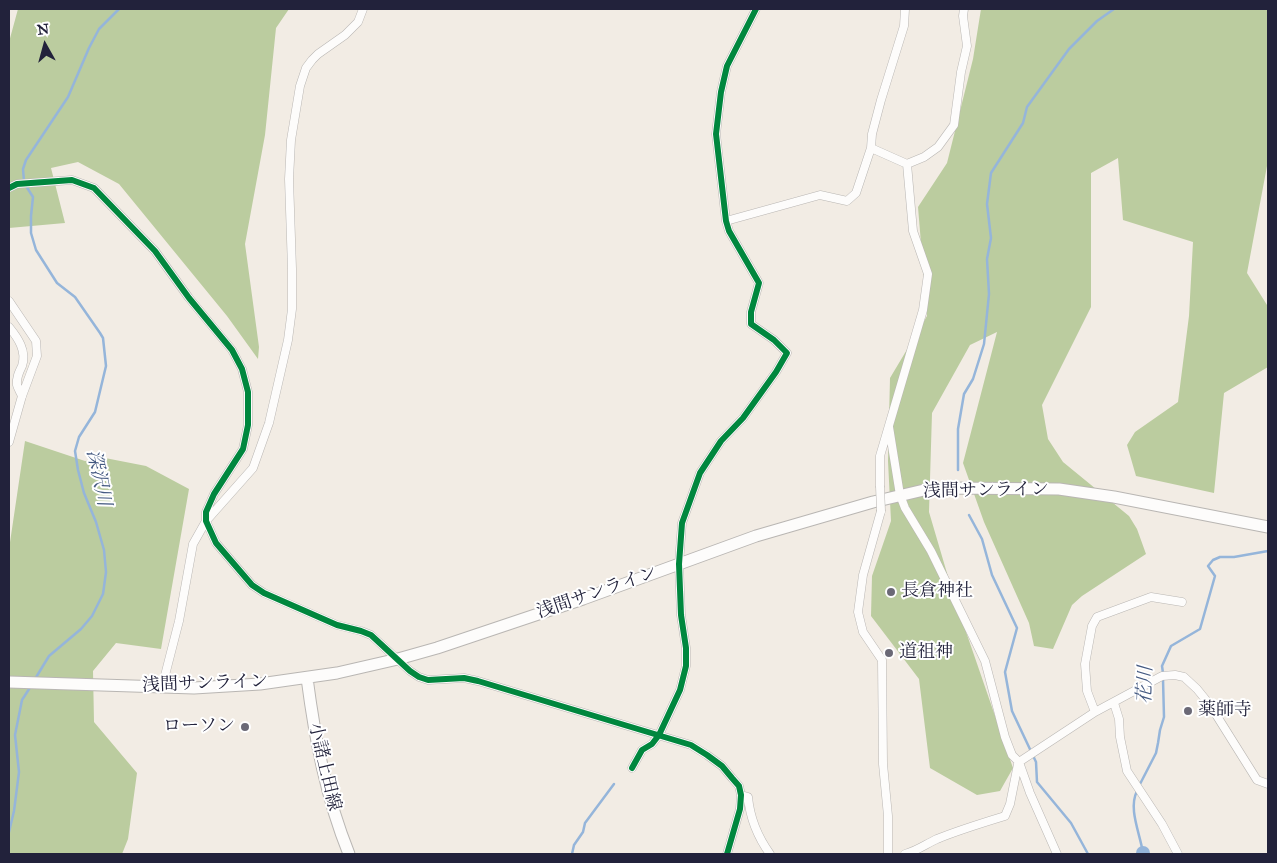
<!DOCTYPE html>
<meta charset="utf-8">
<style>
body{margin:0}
#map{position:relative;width:1277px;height:863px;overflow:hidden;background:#f2ece4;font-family:"IM FELL Great Primer",serif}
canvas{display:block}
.frame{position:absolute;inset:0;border:10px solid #22223b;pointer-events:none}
.north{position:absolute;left:20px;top:20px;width:50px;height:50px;-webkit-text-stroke:4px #fff;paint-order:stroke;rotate:353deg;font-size:14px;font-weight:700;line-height:20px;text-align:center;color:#22223b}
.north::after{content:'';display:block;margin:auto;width:18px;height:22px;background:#22223b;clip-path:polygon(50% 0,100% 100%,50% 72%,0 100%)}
</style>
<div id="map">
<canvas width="1277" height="863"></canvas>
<div class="frame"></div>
<div class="north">N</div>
</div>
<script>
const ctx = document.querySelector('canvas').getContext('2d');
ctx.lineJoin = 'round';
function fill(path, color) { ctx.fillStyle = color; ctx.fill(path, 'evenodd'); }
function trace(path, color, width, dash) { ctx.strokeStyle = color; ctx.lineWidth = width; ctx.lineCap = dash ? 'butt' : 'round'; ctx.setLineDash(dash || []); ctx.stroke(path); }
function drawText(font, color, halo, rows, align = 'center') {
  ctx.font = font + ' "IM FELL Great Primer","Noto Serif JP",serif'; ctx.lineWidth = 4; ctx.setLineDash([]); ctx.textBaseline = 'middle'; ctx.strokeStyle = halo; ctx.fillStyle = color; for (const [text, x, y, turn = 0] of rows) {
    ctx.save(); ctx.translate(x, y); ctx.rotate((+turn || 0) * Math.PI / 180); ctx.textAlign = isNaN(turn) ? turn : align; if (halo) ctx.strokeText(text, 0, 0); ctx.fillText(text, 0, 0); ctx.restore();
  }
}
fill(new Path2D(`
 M18 9H289L276 28 265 135 245 244 259 347 258 359 227 316 119 184 78 162 51 168 65 223 9 228V42Z
 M981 9H1268V164L1267 166 1247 273 1267 305H1268V367L1224 393 1214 493 1136 476 1127 445 1135 432 1178 402 1189 316 1193 242 1123 220 1118 158 1091 173V307L1042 405 1048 439 1063 462 1129 516 1137 529 1146 554 1082 596 1072 605 1053 649 1034 646 1029 623 984 522 963 463 997 332 970 345 932 413 929 512 954 597 1013 768 1000 791 977 795 930 768 919 679 871 616 872 576 891 521 888 461 890 378 927 316 918 207 947 163 973 59Z
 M25 441 85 461 105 458 146 466 189 489 161 649 116 643 93 671 94 722 137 773 128 839 122 854H9V549Z`), '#bbcc9f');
trace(new Path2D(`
 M24 181 23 169 26 160 68 97 89 48 99 29 119 9
 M26 186 33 197 31 216V233L36 250 57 283 75 297 100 333 103 338 106 366 95 412 79 437 75 451 78 470 84 493 96 522 104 550 106 572 103 594 92 616 81 629 49 656 35 679
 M958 470V429L964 394 973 379 984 344 989 294 987 259 991 238 987 204 991 173 1023 123 1027 107 1069 49 1097 21 1114 9
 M969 515 982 539 992 575 1017 628 1005 672 1012 711 1036 762 1037 782 1071 823 1088 854
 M1163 673 1162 666 1171 646 1200 629 1215 576 1208 566 1213 560 1220 557H1234L1268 551
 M1139 786 1156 753 1158 743 1160 730 1164 717 1163 679
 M1137 791C1128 809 1140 833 1143 853
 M9 832 14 811 19 772 15 735 22 700 31 686
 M572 854 574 845 583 832 585 823 614 784`), '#95b5da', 2.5);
trace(new Path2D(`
 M1143 854V853`), '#95b5da', 14);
const minor = new Path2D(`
 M871 148 907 164 924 157 938 147 954 125 961 72 967 46 963 16 964 9
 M9 188 17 184 72 180 94 188 155 251 189 298 232 350 242 369 248 392V425L243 449 214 494 206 512V521L216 543 252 585 264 593 337 625 361 631 371 635 410 671 419 677 428 680 464 678 478 681 691 745 707 755 722 766 732 778 739 786 741 795 740 809 727 854
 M726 221 820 195 847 201 856 193 871 148 872 134 881 100 904 26 905 9
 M9 301 36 341 37 356 22 396 9 442
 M9 327C18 338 27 351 22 366 19 372 16 378 17 385 18 389 21 393 22 396
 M889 427 900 495 905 508 931 551 985 661 1005 737 1012 755 1019 762 1030 793 1057 854
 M880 486V456L923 310 928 274 913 231 907 164
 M881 511 863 575 858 612 863 632 882 660 883 764 888 816V854
 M162 687 179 621 193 544 206 521 253 468 269 423 288 340 292 309V269L289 179 291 140 300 86 306 68 312 60 318 54 345 35 358 22 363 9
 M1114 703 1119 719 1120 737 1127 771 1162 824 1178 854
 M1095 712 1087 691 1085 664 1092 626 1097 617 1151 597 1182 602
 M1019 762 1095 712 1162 676 1175 675 1184 677 1197 689 1210 705 1257 780 1268 784
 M632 768 642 750 652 744 659 735 680 690 686 666V648L681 615 679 564 682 523 700 473 721 441 743 418 776 372 787 353 774 340 751 324V312L759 283 729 231 726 221 716 134 721 92 727 66 756 9
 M741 795 748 797C750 818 757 836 770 854
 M905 854C917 851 926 844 937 839 959 830 982 823 1005 816L1010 804 1018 764`);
const primary = new Path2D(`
 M307 678C315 739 326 797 349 854
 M9 682 194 688 260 684 337 673 398 659 437 648 583 599 756 536 873 502 924 490 950 488 1059 489 1114 497 1268 527`);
trace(minor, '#b9b6b3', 9);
trace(primary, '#b9b6b3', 13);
trace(minor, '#fdfcfb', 8);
trace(primary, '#fdfcfb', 11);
const minorBridge = new Path2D(`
 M880 486 881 511`);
trace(minorBridge, '#b9b6b3', 9, []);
trace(minorBridge, '#fdfcfb', 8);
trace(new Path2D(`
 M9 188 17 184 72 180 94 188 155 251 189 298 232 350 242 369 248 392V425L243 449 214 494 206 512V521L216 543 252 585 264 593 337 625 361 631 371 635 410 671 419 677 428 680 464 678 478 681 691 745 707 755 722 766 732 778 739 786 741 795 740 809 727 854
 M632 768 642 750 652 744 659 735 680 690 686 666V648L681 615 679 564 682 523 700 473 721 441 743 418 776 372 787 353 774 340 751 324V312L759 283 729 231 726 221 716 134 721 92 727 66 756 9`), '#00873e', 6);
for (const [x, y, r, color] of [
 [891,592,5,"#6b6976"],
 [889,653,5,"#6b6976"],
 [1188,711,5,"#6b6976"],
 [245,727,5,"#6b6976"]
]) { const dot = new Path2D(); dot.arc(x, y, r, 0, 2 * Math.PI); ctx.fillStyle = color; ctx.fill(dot); trace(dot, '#fff', 2); }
drawText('18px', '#22223b', '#fff', [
 ["浅間サンライン",986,491,-1],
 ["浅間サンライン",597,593,-19],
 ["浅間サンライン",205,684,-2],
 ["小諸上田線",324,767,77]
]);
drawText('18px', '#22223b', '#fff', [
 ["長倉神社",901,592],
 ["道祖神",899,653],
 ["薬師寺",1198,711],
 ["ローソン",235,727,"right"]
], 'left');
drawText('italic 19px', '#445981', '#fff', [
 ["深沢川",98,478,78],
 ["花川",1146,685,-88]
]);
</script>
